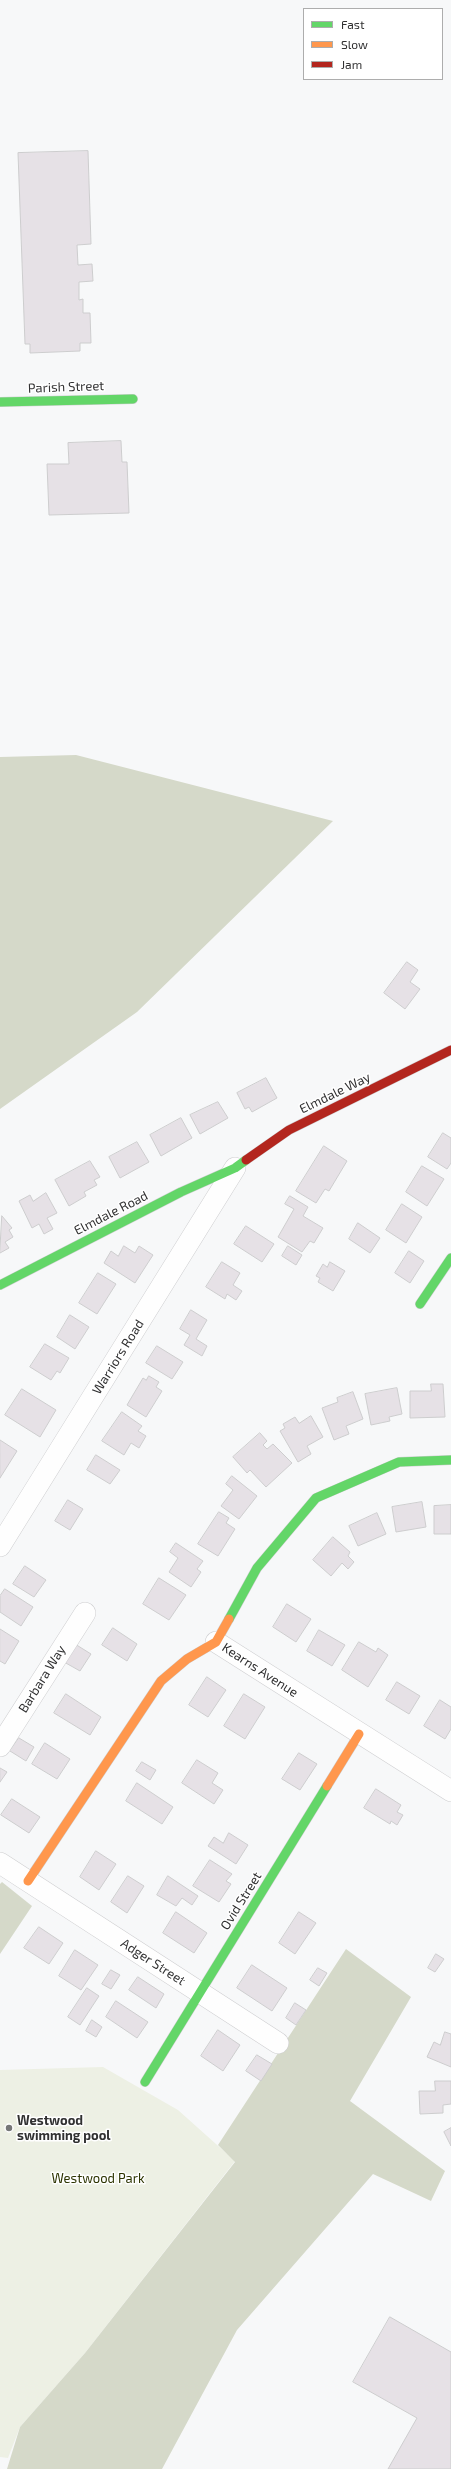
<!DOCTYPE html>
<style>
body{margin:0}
#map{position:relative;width:451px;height:2469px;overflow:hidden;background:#f7f8f9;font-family:"Exo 2",sans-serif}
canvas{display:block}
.legend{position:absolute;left:303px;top:8px;width:140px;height:72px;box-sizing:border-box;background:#fff;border:1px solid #adadad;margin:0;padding:5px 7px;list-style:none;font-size:12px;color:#313132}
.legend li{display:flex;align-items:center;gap:8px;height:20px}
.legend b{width:20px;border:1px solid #adadad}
</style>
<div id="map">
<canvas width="451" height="2469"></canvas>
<ul class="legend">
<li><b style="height:5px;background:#63d668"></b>Fast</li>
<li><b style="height:5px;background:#ff974d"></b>Slow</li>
<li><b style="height:5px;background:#b3261e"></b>Jam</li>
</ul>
</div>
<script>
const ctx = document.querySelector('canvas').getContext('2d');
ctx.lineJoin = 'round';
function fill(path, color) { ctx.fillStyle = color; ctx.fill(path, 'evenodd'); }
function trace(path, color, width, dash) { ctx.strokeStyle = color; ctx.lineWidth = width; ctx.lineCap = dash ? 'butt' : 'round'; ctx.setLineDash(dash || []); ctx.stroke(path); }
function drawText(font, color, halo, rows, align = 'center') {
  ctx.font = font + ' "Exo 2",sans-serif'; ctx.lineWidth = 3; ctx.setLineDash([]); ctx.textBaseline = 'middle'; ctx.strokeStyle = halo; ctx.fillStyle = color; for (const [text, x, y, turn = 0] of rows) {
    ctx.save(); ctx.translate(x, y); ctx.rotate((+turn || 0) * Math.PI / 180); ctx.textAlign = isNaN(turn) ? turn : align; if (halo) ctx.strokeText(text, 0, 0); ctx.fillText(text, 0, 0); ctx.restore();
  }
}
fill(new Path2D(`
 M103 2067 178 2110 235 2161 85 2353 20 2427 8 2458 0 2457V2070Z`), '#edf0e4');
fill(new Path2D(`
 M76 755 333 821 137 1012 0 1109V757Z
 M2 1882 32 1906 0 1954V1884Z
 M346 1949 411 1997 350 2101 445 2171 431 2201 373 2174 237 2330 162 2469H7L20 2427 85 2353 235 2162 218 2145Z`), '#d5d9c9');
const building = new Path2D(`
 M88 151 91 244 77 245 78 265 92 264 93 281 79 282V300L83 299V313H90L91 343H80V351L30 353V344H25L18 153Z
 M121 441 122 462H127L129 513 49 515 47 464H69L68 443Z
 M407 962 418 970 410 982 420 989 405 1009 384 993Z
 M266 1078 277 1098 252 1112 249 1107 245 1109 237 1093Z
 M218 1102 228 1118 200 1134 190 1115Z
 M181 1118 192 1138 161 1156 150 1135Z
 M443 1133 451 1138V1163L447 1169 428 1157Z
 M137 1142 149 1162 120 1178 109 1157Z
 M324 1146 347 1161 329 1191 325 1189 316 1203 296 1191Z
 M90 1161 100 1177 94 1180 97 1185 84 1192 86 1196 69 1206 55 1180Z
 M422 1166 444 1179 427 1206 406 1192Z
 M46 1193 57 1213 47 1218 53 1229 44 1234 39 1224 32 1228 19 1201 30 1195 33 1201Z
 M290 1196 308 1207 303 1216 323 1228 314 1243 310 1241 302 1252 278 1237 294 1209 285 1204Z
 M402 1204 422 1217 406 1243 386 1230Z
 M2 1216 12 1228 9 1230 13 1237 5 1242 9 1248 0 1253Z
 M358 1223 380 1238 370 1253 349 1239Z
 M246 1226 274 1244 262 1262 234 1244Z
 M124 1246 135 1253 139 1246 153 1255 135 1283 104 1263 111 1251 118 1256Z
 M288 1246 302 1255 296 1265 282 1256Z
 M409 1251 424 1261 410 1283 395 1273Z
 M222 1262 240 1273 233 1285 242 1291 236 1300 227 1294 225 1299 206 1287Z
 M330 1262 345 1271 333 1291 318 1282 320 1278 316 1276 323 1264 327 1267Z
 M98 1273 116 1284 97 1314 79 1303Z
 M191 1310 207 1320 196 1339 207 1346 202 1356 184 1345 190 1335 180 1329Z
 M70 1315 89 1327 75 1349 57 1337Z
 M45 1344 69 1358 60 1373 57 1371 51 1380 30 1367Z
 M157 1346 183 1362 172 1379 146 1363Z
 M149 1376 159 1382 156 1387 162 1391 146 1417 127 1405 143 1378 146 1380Z
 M431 1384H443L445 1417 410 1418V1391H431Z
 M397 1388 402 1414 389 1417 390 1421 371 1425 365 1394Z
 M22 1389 56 1410 40 1437 5 1415Z
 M353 1392 363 1419 346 1426 349 1434 334 1440 322 1408 338 1402 337 1398Z
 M122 1412 142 1426 138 1431 146 1436 139 1448 131 1443 124 1455 102 1441Z
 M311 1416 323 1437 307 1446 311 1454 298 1462 280 1431 285 1428 283 1424 295 1417 299 1423Z
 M260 1433 267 1441 263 1445 267 1449 273 1444 292 1463 266 1487 250 1470 247 1473 233 1457Z
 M0 1440 17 1451 0 1478Z
 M96 1455 120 1470 110 1484 87 1470Z
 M232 1476 257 1496 239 1519 221 1506 233 1490 226 1484Z
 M68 1500 83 1509 70 1530 55 1521Z
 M422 1502 426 1527 396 1532 392 1507Z
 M451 1505V1534H434V1506Z
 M219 1512 229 1518 226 1523 235 1529 218 1556 198 1544Z
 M377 1513 386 1534 358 1546 349 1526Z
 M333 1537 350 1552 348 1556 354 1562 348 1569 342 1563 331 1576 313 1560Z
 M176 1543 203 1561 197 1569 201 1572 191 1587 169 1572 178 1558 170 1552Z
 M25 1566 46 1580 34 1597 13 1584Z
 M159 1578 186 1595 169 1620 143 1604Z
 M5 1589 33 1607 21 1626 0 1612V1596Z
 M287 1604 311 1619 296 1642 273 1627Z
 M113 1628 137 1644 127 1661 102 1645Z
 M0 1629 19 1641 5 1664 0 1661Z
 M319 1630 345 1645 332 1666 307 1651Z
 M359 1642 376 1652 378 1648 388 1655 368 1687 342 1670Z
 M75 1644 91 1654 80 1671 64 1662Z
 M207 1677 226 1690 208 1717 189 1705Z
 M397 1682 420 1696 409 1714 386 1700Z
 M66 1694 101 1717 90 1735 54 1713Z
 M244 1694 265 1707 245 1739 224 1726Z
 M440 1700 451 1707V1729L445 1739 424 1726Z
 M19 1738 34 1747 26 1761 10 1751Z
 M45 1743 70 1759 57 1779 32 1764Z
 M299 1753 317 1764 300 1790 282 1779Z
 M197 1760 218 1773 212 1783 223 1790 214 1804 182 1783Z
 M142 1762 156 1770 150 1780 136 1771Z
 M0 1768 7 1772 0 1782Z
 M137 1783 173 1807 162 1824 126 1801Z
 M376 1789 401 1805 397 1812 403 1815 397 1825 391 1821 390 1824 364 1808Z
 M12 1799 40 1817 29 1833 1 1815Z
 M229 1833 248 1845 236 1864 208 1846 214 1837 223 1843Z
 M96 1851 116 1864 99 1890 80 1877Z
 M210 1860 232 1874 226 1881 231 1884 219 1902 193 1886Z
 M128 1876 144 1886 127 1913 111 1902Z
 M168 1876 198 1896 192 1905 182 1898 176 1906 157 1895Z
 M176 1912 207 1933 194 1953 163 1933Z
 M299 1912 316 1923 295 1954 279 1943Z
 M39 1927 63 1943 49 1964 24 1948Z
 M75 1950 98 1965 81 1990 59 1976Z
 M436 1954 444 1959 435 1972 428 1968Z
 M252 1965 287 1988 272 2011 237 1988Z
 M318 1968 327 1973 319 1986 310 1980Z
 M111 1970 120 1975 111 1989 102 1984Z
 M138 1977 164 1994 156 2008 129 1990Z
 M87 1988 99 1996 80 2025 68 2017Z
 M116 2001 148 2022 137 2038 106 2017Z
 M295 2003 306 2010 296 2025 286 2018Z
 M92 2020 102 2027 96 2037 86 2031Z
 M218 2030 240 2045 223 2071 201 2056Z
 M445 2032 451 2034V2067L427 2057 434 2042 440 2045Z
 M257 2055 272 2064 261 2081 246 2071Z
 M435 2081H451V2104L443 2105V2113L420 2114 419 2091H435Z
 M451 2128V2146L444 2132Z
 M390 2317 451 2352V2469H388L417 2418 353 2382Z`);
fill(building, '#e6e1e6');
trace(building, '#cdcdce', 1);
const street = new Path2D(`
 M0 1546 235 1168
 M216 1642 451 1791
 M0 1746 85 1613
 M0 1863 278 2043`);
const fast = new Path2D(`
 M0 402 133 399
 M0 1285 181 1192 235 1168 246 1160
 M420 1304 451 1258
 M229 1619 257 1568 316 1498 399 1462 451 1460
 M145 2082 327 1786`);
const slow = new Path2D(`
 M327 1786 359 1734
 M28 1881 161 1681 187 1659 216 1642 229 1619`);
const jam = new Path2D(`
 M246 1160 289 1130 451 1050`);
trace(street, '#ceced0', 22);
trace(fast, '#ceced0', 10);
trace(slow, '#ceced0', 10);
trace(jam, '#ceced0', 10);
trace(street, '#fefefe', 21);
trace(fast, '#63d668', 9);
trace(slow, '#ff974d', 9);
trace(jam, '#b3261e', 9);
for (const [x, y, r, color] of [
 [9,2128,4,"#767778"]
]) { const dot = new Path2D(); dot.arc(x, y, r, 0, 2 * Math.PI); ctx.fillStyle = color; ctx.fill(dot); trace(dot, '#fff', 1.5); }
drawText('13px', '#313132', '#fff', [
 ["Parish Street",66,387,-2],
 ["Elmdale Way",335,1093,-26],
 ["Elmdale Road",111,1213,-27],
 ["Warriors Road",118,1357,-58],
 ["Kearns Avenue",260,1670,33],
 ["Barbara Way",42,1679,-58],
 ["Ovid Street",241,1901,-58],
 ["Adger Street",153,1962,33]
]);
drawText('bold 13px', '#313132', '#fff', [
 ["Westwood",17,2121],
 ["swimming pool",17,2136]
], 'left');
drawText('13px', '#2d3400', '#fff', [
 ["Westwood Park",98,2179]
]);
</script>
